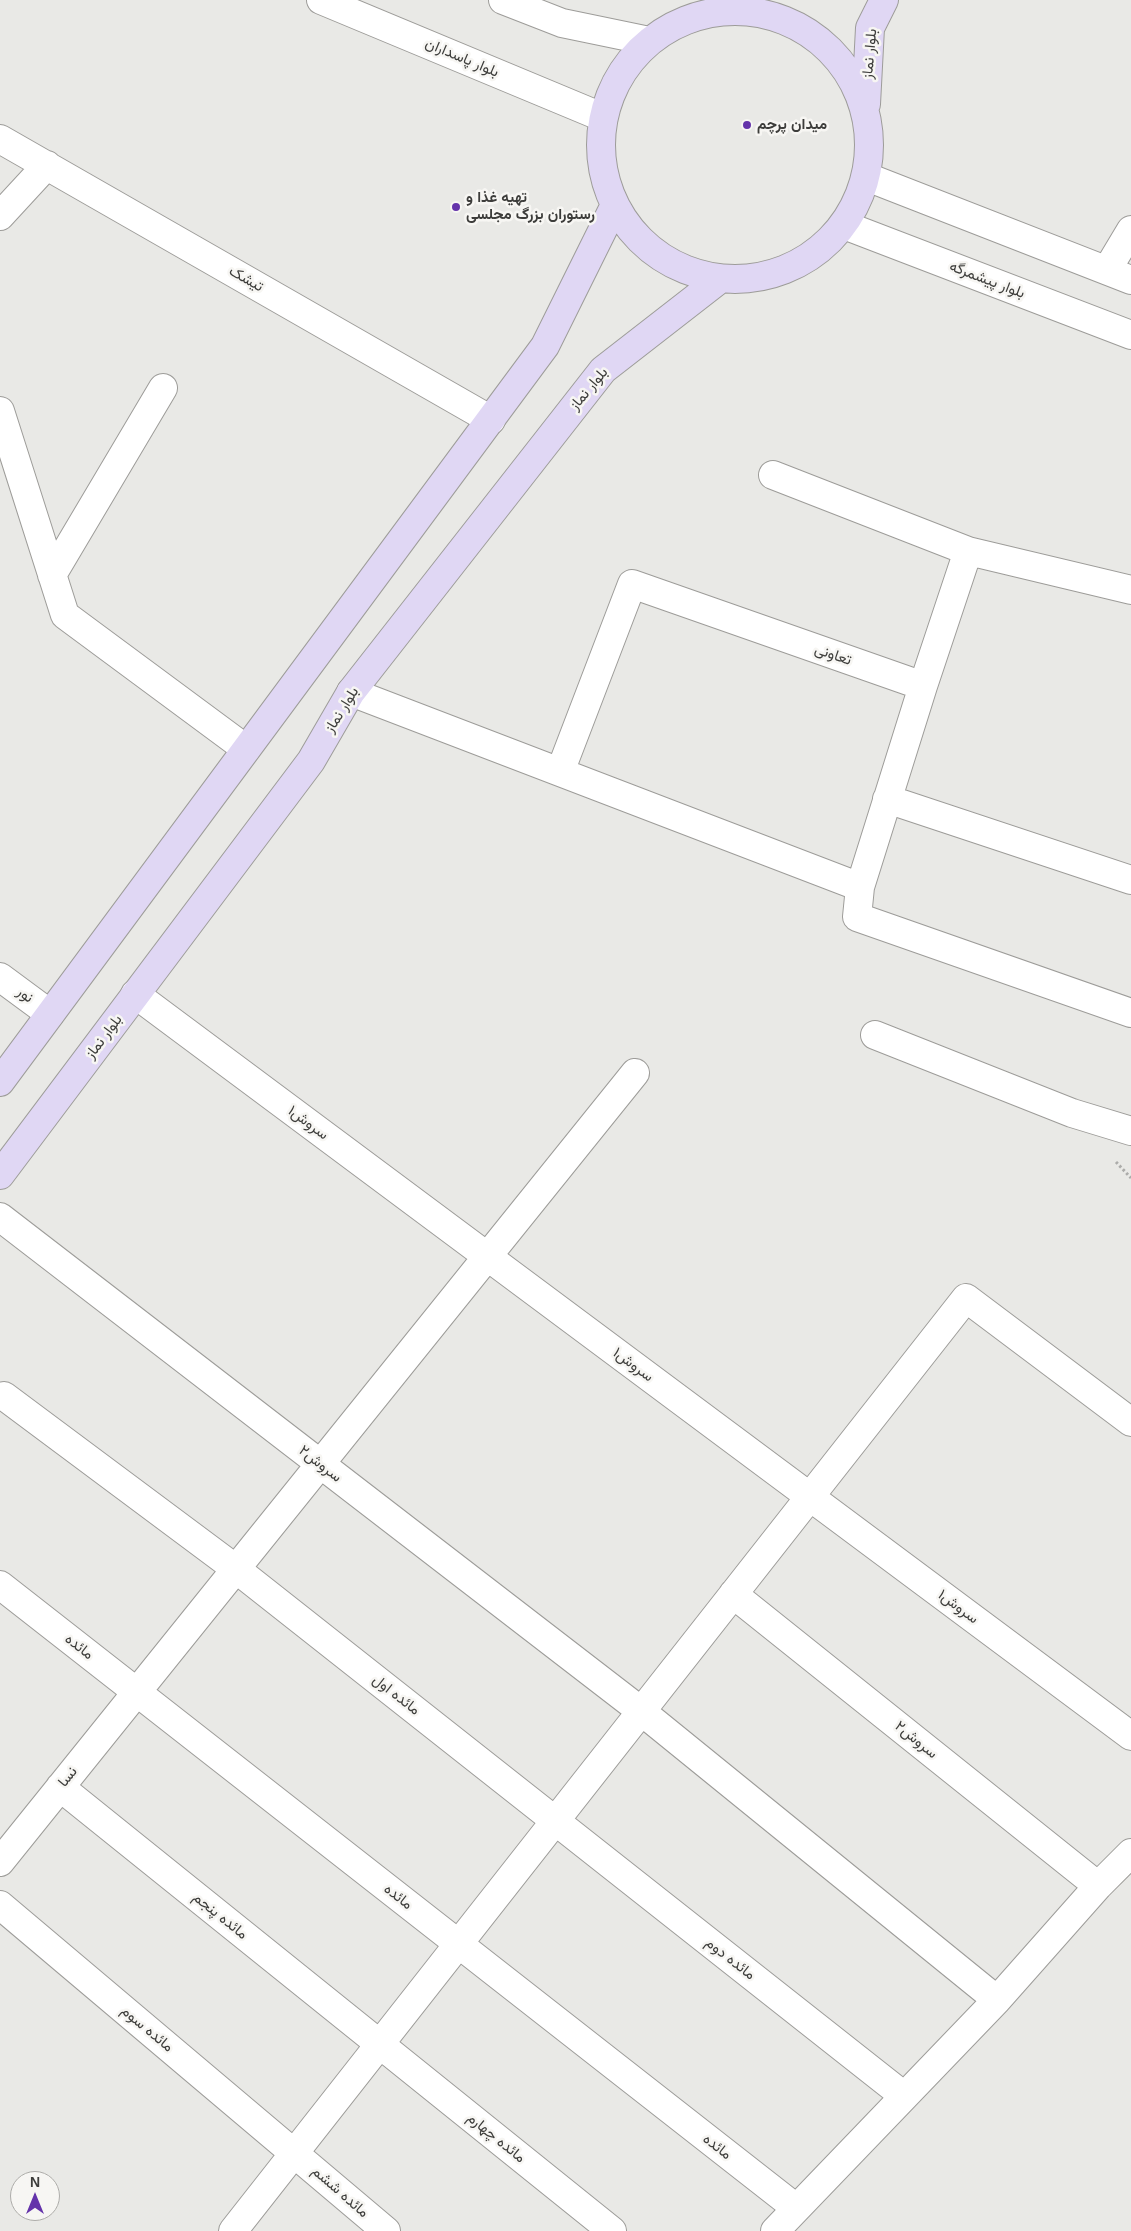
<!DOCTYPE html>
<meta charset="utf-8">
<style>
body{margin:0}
#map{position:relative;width:1131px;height:2231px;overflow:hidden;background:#e9e9e6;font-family:Helvetica,sans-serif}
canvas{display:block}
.north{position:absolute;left:10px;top:2171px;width:50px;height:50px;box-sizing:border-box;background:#f7f6f3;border:1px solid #adaca9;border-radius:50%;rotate:0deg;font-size:14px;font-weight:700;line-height:20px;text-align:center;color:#3d3d3b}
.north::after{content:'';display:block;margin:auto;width:18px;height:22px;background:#6433aa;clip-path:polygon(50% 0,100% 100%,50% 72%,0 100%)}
</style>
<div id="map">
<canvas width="1131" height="2231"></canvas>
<div class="north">N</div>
</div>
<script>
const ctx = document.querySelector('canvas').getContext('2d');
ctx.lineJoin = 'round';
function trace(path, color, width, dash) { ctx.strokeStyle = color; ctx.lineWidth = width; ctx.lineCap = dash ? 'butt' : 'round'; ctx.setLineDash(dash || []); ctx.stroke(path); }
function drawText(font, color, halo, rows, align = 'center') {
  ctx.font = font + ' Helvetica,Vazirmatn,sans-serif'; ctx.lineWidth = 5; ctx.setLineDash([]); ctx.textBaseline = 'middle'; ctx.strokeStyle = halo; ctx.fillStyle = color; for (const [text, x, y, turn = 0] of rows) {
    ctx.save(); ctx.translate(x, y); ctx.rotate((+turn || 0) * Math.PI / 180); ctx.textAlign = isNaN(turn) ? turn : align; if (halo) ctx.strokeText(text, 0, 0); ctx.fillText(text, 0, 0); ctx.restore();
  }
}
const minor = new Path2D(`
 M0 139 491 420
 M0 216 47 165
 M1107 270 1131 230
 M0 411 65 615 246 749
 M773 475 968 551 1131 590
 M52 575 163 388
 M923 686 968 551
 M351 692 860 887
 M560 772 632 584 923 686 860 887 857 917 1131 1013
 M887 799 1131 880
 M0 977 50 1014
 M135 994 1131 1736
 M875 1035 1072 1113 1131 1131
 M0 1217 641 1711 997 2000
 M4 1396 236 1569 904 2096
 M0 1585 796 2208
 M733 1594 1098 1886
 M60 1787 612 2231
 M0 1862 635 1073
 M0 1905 386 2231
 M233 2231 966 1298 1131 1422
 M775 2231 997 2000 1098 1886 1131 1853`);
const tertiary = new Path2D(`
 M321 0 602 117
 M503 0 562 23 649 41
 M867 177 1131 280
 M844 225 1131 335`);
const secondary = new Path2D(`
 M601 145a134 134 0 1 1 268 0a134 134 0 1 1-268 0Z
 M866 104 870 28 884 0
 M0 1082 545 346 614 207
 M0 1175 311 761 351 692 603 370 720 279`);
trace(minor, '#9d9c99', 30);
trace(tertiary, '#9d9c99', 30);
trace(secondary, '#9d9c99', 30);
trace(new Path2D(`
 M1116 1162 1131 1178`), '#acacaa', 3, [2.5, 2.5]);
trace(minor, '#fff', 28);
trace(tertiary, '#fff', 28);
trace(secondary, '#e0d7f4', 28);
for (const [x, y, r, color] of [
 [747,125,5,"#6433aa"],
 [456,207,5,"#6433aa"]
]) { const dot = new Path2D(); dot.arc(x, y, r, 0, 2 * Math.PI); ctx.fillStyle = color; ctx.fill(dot); trace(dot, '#f7f6f3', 2); }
drawText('15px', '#3d3d3b', '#f7f6f3', [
 ["بلوار نماز",870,54,-85],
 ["بلوار پاسداران",462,58,23],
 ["تیشک",246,279,30],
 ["بلوار پیشمرگه",987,280,21],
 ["بلوار نماز",589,389,-50],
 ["تعاونی",833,655,19],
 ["بلوار نماز",342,710,-58],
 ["نور",25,995,37],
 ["بلوار نماز",104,1037,-53],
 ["سروش۱",308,1123,37],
 ["سروش۱",633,1365,37],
 ["سروش۲",320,1464,38],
 ["سروش۱",958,1607,37],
 ["مائده",79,1647,38],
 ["مائده اول",396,1695,38],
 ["سروش۲",916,1740,39],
 ["نسا",68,1777,-51],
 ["مائده",398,1897,38],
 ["مائده پنجم",220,1916,39],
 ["مائده دوم",730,1959,38],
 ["مائده سوم",147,2029,40],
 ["مائده چهارم",496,2138,39],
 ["مائده",717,2147,38],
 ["مائده ششم",340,2192,41]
]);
drawText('bold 15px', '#3d3d3b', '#f7f6f3', [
 ["میدان پرچم",757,125],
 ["تهیه غذا و",466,198],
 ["رستوران بزرگ مجلسی",466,215]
], 'left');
</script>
